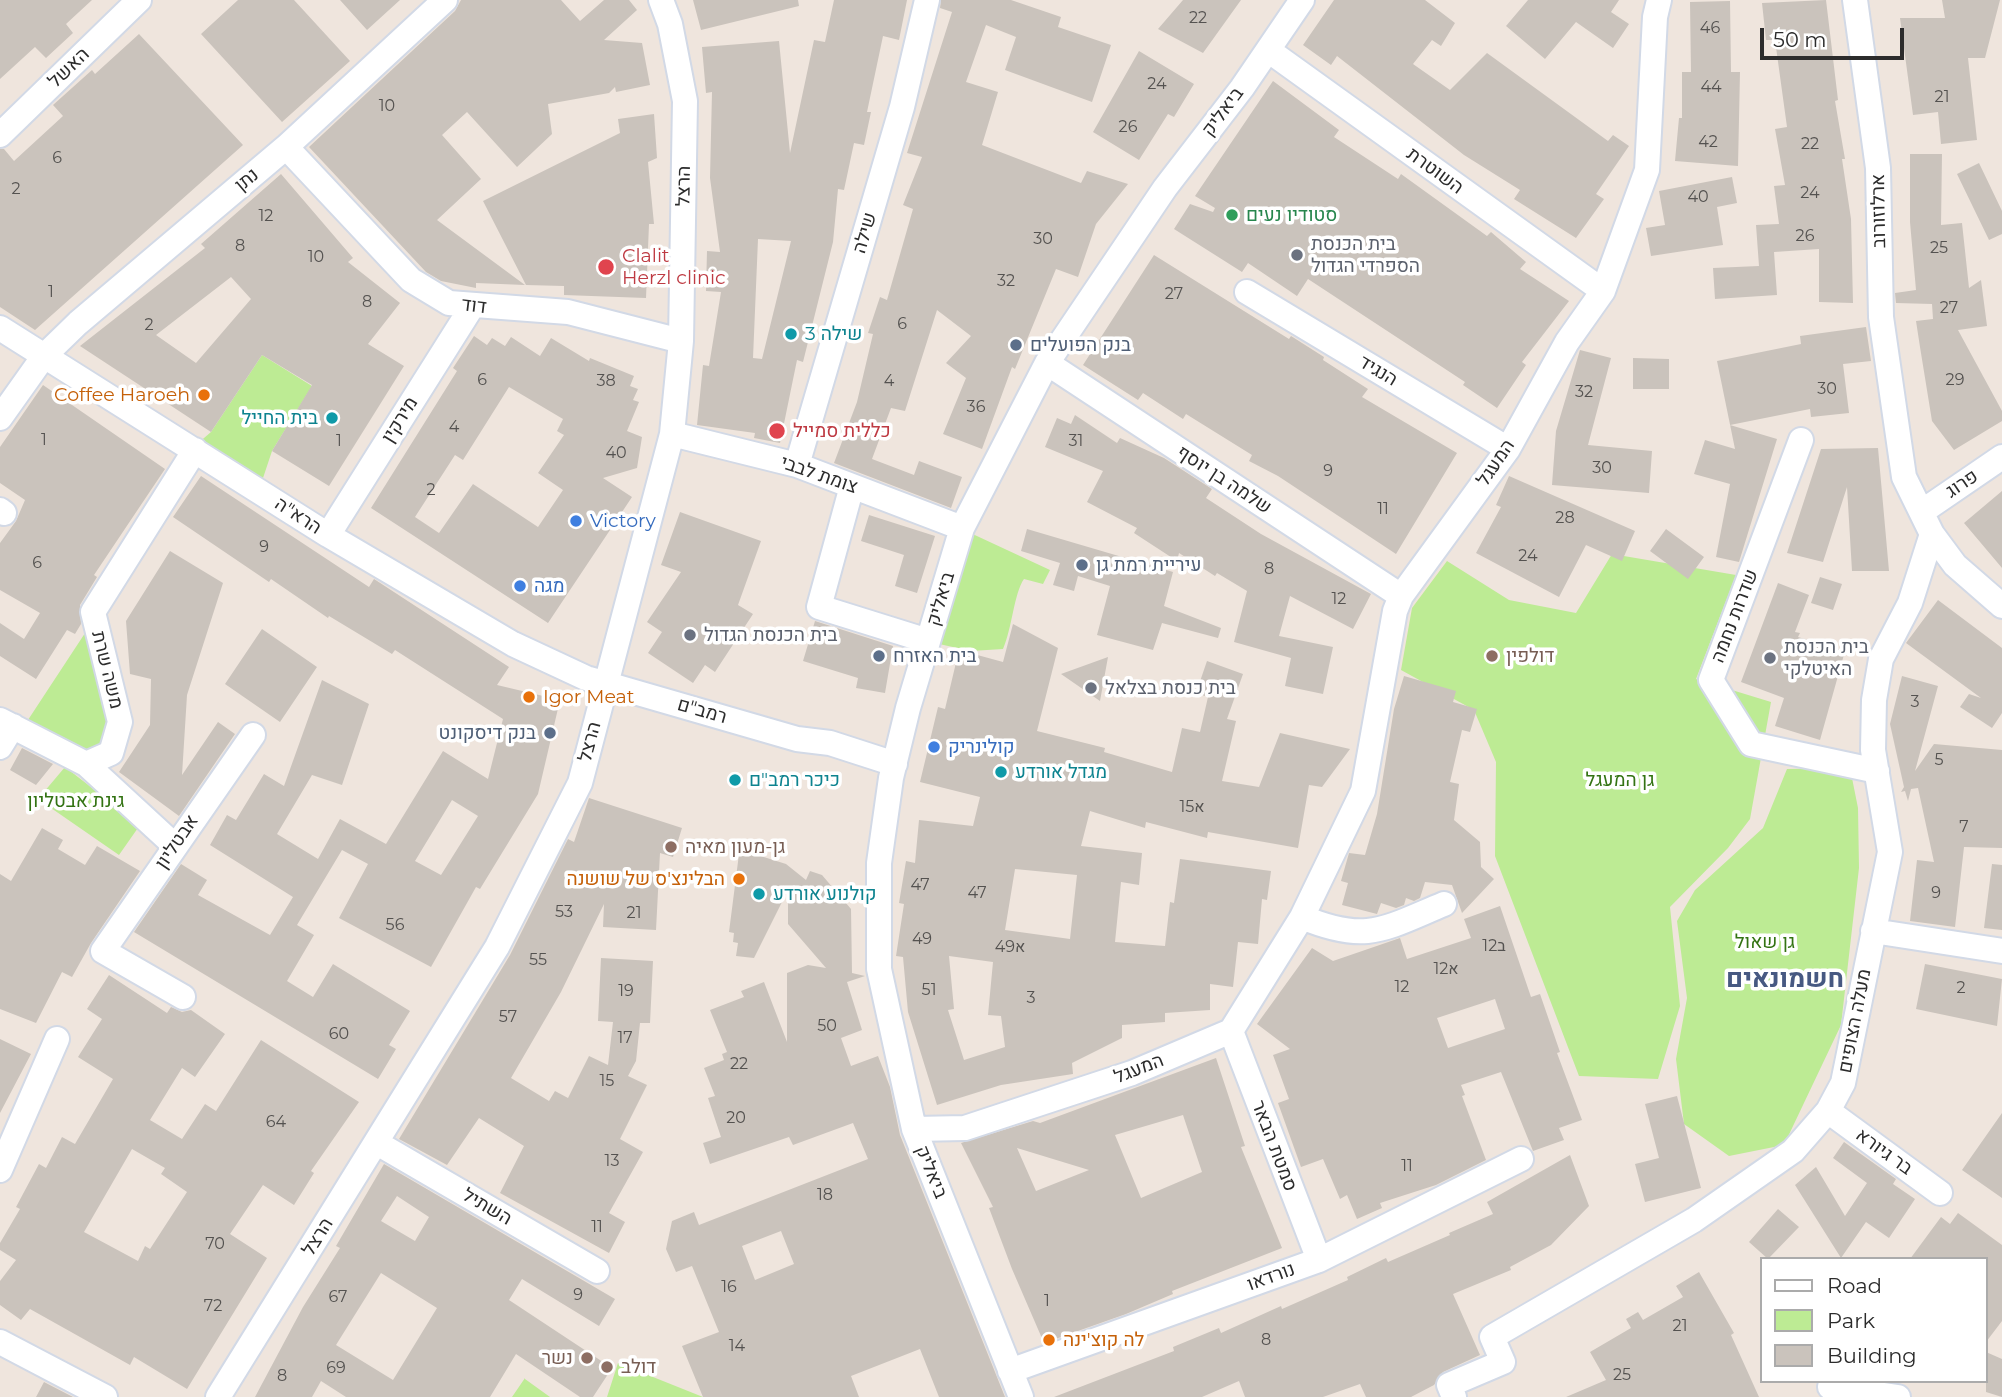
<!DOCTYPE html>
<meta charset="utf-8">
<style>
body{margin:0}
#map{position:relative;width:2002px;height:1397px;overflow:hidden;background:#efe5dd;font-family:Montserrat,sans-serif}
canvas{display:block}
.legend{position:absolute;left:1760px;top:1257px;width:228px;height:126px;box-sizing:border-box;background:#fff;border:2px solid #ababab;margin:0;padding:9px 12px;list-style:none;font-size:21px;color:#2c2c2c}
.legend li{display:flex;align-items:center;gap:14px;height:35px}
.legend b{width:35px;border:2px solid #ababab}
.scale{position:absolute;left:1760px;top:28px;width:144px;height:32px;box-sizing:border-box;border:4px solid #2c2c2c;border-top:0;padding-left:9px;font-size:21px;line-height:24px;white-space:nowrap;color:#2c2c2c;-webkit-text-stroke:5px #fff;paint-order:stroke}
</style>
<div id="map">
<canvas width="2002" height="1397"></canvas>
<ul class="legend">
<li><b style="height:9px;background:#fff"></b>Road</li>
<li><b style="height:19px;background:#bdeb94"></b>Park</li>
<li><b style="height:19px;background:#cac3bc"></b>Building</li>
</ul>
<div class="scale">50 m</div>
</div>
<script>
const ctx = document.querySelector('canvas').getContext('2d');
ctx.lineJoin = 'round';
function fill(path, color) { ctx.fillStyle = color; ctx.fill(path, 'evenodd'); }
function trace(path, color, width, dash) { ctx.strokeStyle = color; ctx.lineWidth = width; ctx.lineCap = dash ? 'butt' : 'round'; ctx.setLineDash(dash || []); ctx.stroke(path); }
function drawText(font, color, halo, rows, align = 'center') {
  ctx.font = font + ' Montserrat,Heebo,sans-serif'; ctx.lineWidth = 7; ctx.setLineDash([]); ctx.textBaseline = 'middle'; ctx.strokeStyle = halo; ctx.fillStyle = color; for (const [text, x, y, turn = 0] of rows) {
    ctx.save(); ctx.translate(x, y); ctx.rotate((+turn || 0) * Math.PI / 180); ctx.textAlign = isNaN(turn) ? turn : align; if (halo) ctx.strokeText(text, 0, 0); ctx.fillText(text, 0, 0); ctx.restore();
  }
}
fill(new Path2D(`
 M262 355 312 386 272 451 261 484 197 444 211 432Z
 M964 530 1050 570 1043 584 1024 579C1014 593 1012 629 1003 649L971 651 930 642Z
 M1612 554 1736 575 1696 679 1771 702 1750 819 1728 848 1670 907 1680 1006 1658 1079 1579 1076 1495 856 1496 762 1474 710 1401 670 1412 608 1447 561 1509 600 1576 613Z
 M91 624 112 730 105 749 84 758 24 726Z
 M65 767 140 825 119 855 38 799Z
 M1850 768 1858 808 1859 868 1841 1025 1784 1145 1729 1156 1684 1124 1676 1059 1687 998 1677 921 1695 890 1763 828 1787 769Z
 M618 1363 703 1397H607Z
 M525 1378V1379L550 1397H512Z`), '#bdeb94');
fill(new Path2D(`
 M0 0H92L66 24 73 33 46 58 35 47 0 79Z
 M238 0H294L350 61 282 122 201 34Z
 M340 0H400L367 30Z
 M461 0H561L580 21 604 0H629L637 10 604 40 642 43 650 85 616 92 615 87 609 93 548 104 552 134 517 167 467 112 442 135 481 179 437 220 525 285 476 283V288L441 281 426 272 309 147 455 11Z
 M693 0H798L799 6 701 30Z
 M834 0H907L899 40 883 36 867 112H871L864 145 854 143 844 190 838 189 833 242 803 362 797 360 780 443 754 438 755 433 697 425 703 365 709 366 721 292 706 291 707 251 720 252 710 178 712 92 706 93 702 47 779 41 790 153 814 40 825 42ZM758 239 791 241 762 359 753 358Z
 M941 0H1011L1061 17 1058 27 1111 45 1092 102 1005 70 1016 37 986 25 966 82 998 92 982 145 1081 183 1087 171 1128 184 1096 224 1078 277 1056 269 1015 369 1012 367 982 449 943 434 966 378 946 363 971 336 937 310 905 411 891 408 872 459 914 475 919 461 962 477 951 508 834 463 857 402 873 334 868 333 880 297 887 300 913 209 903 205 922 157 907 153 952 12 940 8Z
 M1183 0H1241L1203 53 1158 29Z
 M1334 0H1425L1455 23 1441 46 1432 40 1413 64 1450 90 1487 53 1608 141 1613 135 1629 146 1596 194 1604 199 1576 238 1514 199 1520 190 1464 155 1337 56 1331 65 1303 45Z
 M1528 0H1619L1611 12 1629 24 1613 48 1576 22 1545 59 1506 26Z
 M1826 0 1838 100 1835 101 1845 159H1842L1851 219 1853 303 1819 302V249L1774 252 1777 295 1715 299 1713 268 1759 266 1756 225 1779 224 1774 186 1785 185 1775 129 1787 127 1775 40H1766L1762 3Z
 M1942 0H2000L1985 58H1968L1977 140 1941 144 1938 112 1913 115 1900 18H1945Z
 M1730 1 1731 72H1740L1738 166 1675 161 1679 118H1682V72H1691L1690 2Z
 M139 34 243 145 35 330 0 307V149H4L14 161 63 116 53 105 92 70 95 74Z
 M1139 51 1194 84 1174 117 1168 114 1139 160 1093 132Z
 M1273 81 1339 130 1334 137 1398 179 1401 174 1487 236 1491 232 1526 262 1520 269 1569 301 1522 362 1526 365 1497 408 1463 385 1465 382 1308 279 1297 296 1248 263 1242 272 1174 229 1190 204 1213 212 1215 208 1195 196Z
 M654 114 657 158 648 162 654 224H649L646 298 564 295V286L526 285 483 201 620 133 618 119Z
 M1910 154H1942L1941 225 1962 223 1969 288 1981 280 1987 326 1958 330 2002 411V421L1954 450 1932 421 1920 347 1916 321 1933 319 1932 304 1896 303 1895 293 1916 290 1910 222Z
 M1979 163 2002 211V234L1989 240 1957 174Z
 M281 174 353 258 348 262 400 303 368 344 404 366 329 486 272 451 312 385 262 355 211 432 80 346 205 248 201 244ZM231 277 251 299 196 363 156 335Z
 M1732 177 1737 203 1717 207 1723 245 1651 256 1646 228 1665 225 1659 191Z
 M1154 255 1289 339 1291 336 1324 357 1323 360 1368 389 1362 397 1457 453 1396 554 1278 476 1249 461 1252 455 1186 414 1183 419 1143 393 1138 400 1083 365Z
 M1866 327 1871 361 1843 364 1849 413 1811 417 1810 409 1730 425 1777 439 1739 562 1716 557 1730 484 1694 474 1705 440 1735 449 1717 361 1801 344 1800 336Z
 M474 336 487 345 492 338 505 346 511 337 540 356 551 338 589 361 590 358 634 376 630 386 638 389 633 400 639 402 627 431 642 437 637 468 603 478 632 497 548 623 371 508 457 371 453 368ZM509 387 563 419 557 431 564 435 538 473 563 490 538 527 473 484 439 533 415 517 455 455 463 460Z
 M1580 350 1611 358 1588 445 1652 451 1649 493 1552 485 1556 431Z
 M1633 358 1669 359V389H1633Z
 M43 385 165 469 94 575 97 577 80 605 81 624 75 634 67 630 36 679 0 656V623L24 639 40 613 0 590V543L16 521 25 500 0 483V447Z
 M1075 415 1117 443 1120 438 1164 458 1212 489 1206 498 1261 534 1371 594 1353 629 1290 596 1279 636 1333 647 1323 694 1285 686 1291 658 1234 642 1247 591 1217 573 1215 576 1179 553 1177 561 1134 533 1137 528 1087 502 1103 471 1045 447 1057 418 1071 424Z
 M1878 448 1889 571H1852L1847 487 1823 562 1787 553 1821 449Z
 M201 476 369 587 374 579 509 667 497 685 560 700 538 794 480 889 476 887 431 967 339 918 368 864 342 850 297 925 314 935 287 981 313 997 333 964 410 1011 389 1045 396 1049 378 1079 134 932 181 864 207 880 198 895 270 935 293 897 210 845 227 815 236 820 264 774 284 786 322 680 369 704 342 785 312 775 277 834 318 859 340 819 386 844 443 751 488 779 503 719 395 650 392 654 329 616 328 618 271 579 269 582 173 517ZM452 800 478 816 441 875 415 861Z
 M1509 476 1635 531 1622 561 1586 545 1559 597 1476 553 1501 507 1496 505Z
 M2002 491V568L1964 523Z
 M680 512 761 541 738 605 753 614 715 672 705 665 693 683 648 653 662 632 647 622 681 572 661 565Z
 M869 515 935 536 917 593 895 586 904 555 861 541Z
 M1027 529 1173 572 1164 606 1221 628 1218 638 1162 623 1153 650 1097 635 1110 586 1078 576 1074 591 1053 585 1060 563 1021 551Z
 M1666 529 1704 557 1688 579 1650 551Z
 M170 551 223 583 187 695 182 775 218 722 235 734 179 816 119 772 150 725 151 679 130 674 126 621Z
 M1820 577 1842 584 1833 610 1811 603Z
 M1778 583 1809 595 1795 632 1800 633 1798 637 1845 651 1820 740 1775 726 1784 698 1741 682Z
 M1938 600 2002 648V713L1992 728 1960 707 1969 694 1981 698 1906 643Z
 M815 621 893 646 885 693 856 688 858 678 803 661Z
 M1013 624 1058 648 1037 731 1105 748 1104 752 1172 772 1182 728 1200 732 1208 697 1196 693 1207 661 1243 674 1227 719 1236 721 1222 781 1259 787 1280 733 1350 749 1322 787 1309 785 1298 848 1208 832 1207 838 1146 822 1145 828 1090 811 1081 846 1142 853 1139 885 1121 882 1115 942 1165 946 1170 902 1174 903 1180 859 1271 871 1267 900 1262 899 1258 944 1238 942 1233 987 1210 984V1010L1165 1013V1022L1122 1025V1038L1072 1063 1073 1074 1001 1085 937 1105 908 1012 903 957 896 956 904 904 899 903 906 861 915 863 919 820 973 826 980 797 920 782 938 707 945 709 959 650 1003 662ZM1015 869 1077 875 1070 939 1005 930ZM949 956 993 962 988 1015 1001 1016 1005 1047 964 1060 948 1010 954 1009Z
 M262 629 317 667 280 722 225 684Z
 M1108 657 1100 701 1061 674Z
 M1404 676 1456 691 1453 702 1477 709 1470 732 1462 730 1450 782 1459 784 1454 820 1480 842 1481 867 1494 879 1462 913 1452 885 1425 882 1420 898 1414 901 1406 898 1404 905 1396 908 1381 903 1377 914 1342 905 1348 883 1341 881 1349 853 1365 855 1377 814 1394 709Z
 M1902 676 1938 686 1915 771 1934 744 2002 750V848L1964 847 1955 927 1910 921 1917 860 1934 862 1918 788 1911 789 1908 801 1905 791 1901 792 1904 787 1890 724Z
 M22 748 53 764 36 785 10 770Z
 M589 798 682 828 673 857 660 853 656 930 603 927 604 904 561 992 511 1078 549 1101 555 1091 568 1098 589 1056 608 1065 613 1022 598 1021 601 958 653 961 650 1023H640L636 1061 628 1076 647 1085 620 1139 643 1152 609 1213 625 1222 609 1253 500 1193 524 1146 479 1118 447 1165 399 1139 510 955 568 839 574 842Z
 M42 828 63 840 58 849 85 865 97 846 140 871 91 943 72 977 62 972 36 1023 0 1009V874L11 881Z
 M751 853 786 864 806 880 810 871 822 875 851 909 852 973 865 976 847 982 862 1030 841 1038 851 1066 878 1056 890 1087 900 1135 1005 1397H939L920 1349 851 1376 859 1397H703L682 1346 719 1332 692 1266 676 1272 666 1249 672 1221 694 1212 699 1225 868 1159 853 1123 793 1145 789 1137 710 1164 703 1143 721 1137 708 1098 715 1096 704 1068 724 1060 722 1054 727 1052 710 1010 744 997 741 991 764 982 787 1042V973L808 965 826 968 788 924V890L754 958 736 956 738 943 733 942 734 933 729 932 739 854ZM781 1231 794 1264 755 1280 742 1246Z
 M1992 864 2002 865V930L1984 928Z
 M1500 906 1531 997 1540 994 1560 1052 1557 1053 1582 1120 1559 1128 1564 1140 1533 1151 1501 1072 1461 1085 1465 1095 1462 1096 1486 1160 1436 1185 1380 1203 1382 1208 1357 1219 1347 1195 1340 1199 1323 1159 1301 1167 1278 1103 1289 1099 1273 1055 1290 1049 1257 1024 1312 948 1333 961 1400 938 1407 959 1471 938 1464 919ZM1495 999 1505 1029 1448 1048 1437 1018Z
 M1925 964 2002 979 1997 1026 1916 1009Z
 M109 975 167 1013 171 1007 182 1012 191 1010 225 1034 195 1077 182 1068 150 1120 182 1139 205 1104 216 1111 261 1040 359 1102 311 1171 314 1173 294 1205 263 1185 230 1234 267 1258 187 1389 134 1357 130 1365 30 1309 21 1320 0 1305V1281L16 1260 0 1250V1243L20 1209 16 1207 39 1164 46 1168 62 1137 75 1144 113 1079 78 1057 102 1019 87 1009ZM132 1149 165 1168 161 1174 187 1192 150 1249 145 1246 138 1261 84 1232Z
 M0 1039 31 1054 0 1113Z
 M1216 1058 1245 1146 1241 1147 1282 1248 1172 1291 1173 1294 1126 1314 1044 1343 1012 1269 989 1208 993 1207 961 1143 1033 1121 1040 1123ZM1183 1115 1202 1172 1141 1198 1115 1135ZM1017 1148 1089 1170 1036 1191Z
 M1677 1096 1701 1188 1645 1202 1635 1164 1659 1158 1645 1104Z
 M2002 1113V1198L1962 1170Z
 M1844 1142 1896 1179 1893 1184 1915 1199 1889 1238 1866 1222 1841 1258 1795 1185 1816 1167 1845 1216 1867 1183 1833 1158Z
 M1570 1155 1589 1206 1551 1245 1510 1267 1511 1270 1453 1294 1480 1355 1443 1372 1434 1385 1411 1397H1366L1360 1384 1323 1397H1245L1239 1381 1202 1397H1054L1174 1351 1173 1347 1219 1328 1221 1333 1281 1306 1282 1309 1348 1280 1347 1277 1386 1258 1388 1262 1450 1235 1449 1233 1493 1214 1487 1202Z
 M384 1164 615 1299 599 1326 522 1279 509 1300 612 1368 593 1397H580L516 1354 490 1397H346L321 1381 312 1397H255L303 1307 340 1248 336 1246ZM397 1196 429 1217 415 1241 381 1221ZM381 1273 437 1308 393 1380 336 1345Z
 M1778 1209 1799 1227 1768 1259 1749 1242Z
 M1958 1213 2002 1245V1321L1986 1342V1259H1910L1941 1217 1950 1224Z
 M1699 1272 1734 1333 1731 1335 1759 1397H1566L1606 1380 1590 1352 1631 1328 1626 1319 1638 1312 1643 1320 1683 1297 1676 1286Z
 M1986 1352 2002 1359V1397L1986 1392Z
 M44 1382 73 1397H36Z`), '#cac3bc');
const minor = new Path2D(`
 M1855 0 1878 168 1881 317 1904 477 1932 534 1955 565 2002 606
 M1268 50 1603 291
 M0 135 139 0
 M286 147 411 280 449 303 568 312 681 341
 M1247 292 1508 449
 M0 328 328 535 513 644 586 678 797 739 830 743 895 764
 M1047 363 1401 596
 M0 418 44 356 78 323 286 147 445 0
 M672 434 797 465 962 528
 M1801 440 1711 680 1751 744 1877 771
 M797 465 902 107 927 0
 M852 486 819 607 928 641
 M0 510 4 513
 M1923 511 2002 457
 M328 535 473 305
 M0 720 86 764 111 753 120 722 93 612 195 450
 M0 747 13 726
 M86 764 174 845
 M1302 917C1366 944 1384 929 1444 904
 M1873 931 2002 951
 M183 997 103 951 253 735
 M1231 1031 1319 1260
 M1828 1111 1940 1193
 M914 1129 965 1128 1132 1073 1231 1031 1302 917 1363 791 1395 611 1401 596 1508 449 1567 342 1603 291 1647 170 1655 17 1659 0
 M377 1143 597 1271
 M0 1170 57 1039
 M0 1342 105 1397
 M1010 1371 1319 1260 1521 1159
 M1830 1387 1898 1397
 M218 1397 497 947 580 783 672 434 681 341 685 101 670 24 661 0
 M1021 1397 914 1129 879 969V863L891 778 908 708 962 528 1047 363 1165 188 1242 88 1302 0
 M1454 1397 1449 1385 1503 1362 1492 1337 1694 1220 1793 1151 1828 1111 1843 1083 1890 852 1873 750 1874 700 1881 659 1910 603 1932 534`);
trace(minor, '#d2d9e6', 28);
trace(minor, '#fff', 24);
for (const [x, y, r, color] of [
 [1232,215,7,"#2e9e5b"],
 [1297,255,7,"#6b7280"],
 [606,267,9,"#e0444e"],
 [791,334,7,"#0f9aa8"],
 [1016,345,7,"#5c6f8a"],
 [204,395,7,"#e8710a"],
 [332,418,7,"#0f9aa8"],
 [777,431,9,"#e0444e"],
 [576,521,7,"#3f7fe0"],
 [1082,565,7,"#5c6f8a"],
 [520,586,7,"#3f7fe0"],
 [690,635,7,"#6b7280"],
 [879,656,7,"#5c6f8a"],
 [1492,656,7,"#8d6e63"],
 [1770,658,7,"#6b7280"],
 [1091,688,7,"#6b7280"],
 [529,697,7,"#e8710a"],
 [550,733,7,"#5c6f8a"],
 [934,747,7,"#3f7fe0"],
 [1001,772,7,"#0f9aa8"],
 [735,780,7,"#0f9aa8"],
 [671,847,7,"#8d6e63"],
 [739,879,7,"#e8710a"],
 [759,894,7,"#0f9aa8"],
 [1049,1340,7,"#e8710a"],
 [587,1358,7,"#8d6e63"],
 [607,1367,7,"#8d6e63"]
]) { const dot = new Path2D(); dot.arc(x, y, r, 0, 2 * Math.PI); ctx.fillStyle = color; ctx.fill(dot); trace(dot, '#fff', 2.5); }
drawText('16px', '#545250', null, [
 ["22",1198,18],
 ["46",1710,28],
 ["24",1157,84],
 ["44",1711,87],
 ["21",1942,97],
 ["10",387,106],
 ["26",1128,127],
 ["42",1708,142],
 ["22",1810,144],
 ["6",57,158],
 ["2",16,189],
 ["24",1810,193],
 ["40",1698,197],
 ["12",266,216],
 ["26",1805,236],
 ["30",1043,239],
 ["8",240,246],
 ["25",1939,248],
 ["10",316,257],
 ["32",1006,281],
 ["1",51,292],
 ["27",1174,294],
 ["8",367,302],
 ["27",1949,308],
 ["6",902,324],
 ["2",149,325],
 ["6",482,380],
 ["29",1955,380],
 ["38",606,381],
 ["4",889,381],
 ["30",1827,389],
 ["32",1584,392],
 ["36",976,407],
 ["4",454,427],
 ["1",44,440],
 ["1",339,441],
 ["31",1076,441],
 ["40",616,453],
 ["30",1602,468],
 ["9",1328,471],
 ["2",431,490],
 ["11",1383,509],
 ["28",1565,518],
 ["9",264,547],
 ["24",1528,556],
 ["6",37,563],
 ["8",1269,569],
 ["12",1339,599],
 ["3",1915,702],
 ["5",1939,760],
 ["15א",1192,807],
 ["7",1964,827],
 ["47",920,885],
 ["47",977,893],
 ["9",1936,893],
 ["53",564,912],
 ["21",634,913],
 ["56",395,925],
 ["49",922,939],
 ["12ב",1494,946],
 ["49א",1010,947],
 ["55",538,960],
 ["12א",1446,969],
 ["12",1402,987],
 ["2",1961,988],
 ["51",929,990],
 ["19",626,991],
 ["3",1031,998],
 ["57",508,1017],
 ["50",827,1026],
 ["60",339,1034],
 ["17",625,1038],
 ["22",739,1064],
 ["15",607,1081],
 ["20",736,1118],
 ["64",276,1122],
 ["13",612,1161],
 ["11",1407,1166],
 ["18",825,1195],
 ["11",597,1227],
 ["70",215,1244],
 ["16",729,1287],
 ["9",578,1295],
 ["67",338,1297],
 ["1",1047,1301],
 ["72",213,1306],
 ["21",1680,1326],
 ["8",1266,1340],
 ["14",737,1346],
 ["69",336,1368],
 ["25",1622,1375],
 ["8",282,1376]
]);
drawText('19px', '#2c2c2c', '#fff', [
 ["האשל",69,68,-44],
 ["ביאליק",1223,112,-53],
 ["השוטרת",1435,171,36],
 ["נתן",247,180,-40],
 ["הרצל",684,186,-89],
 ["ארלוזורוב",1879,211,-91],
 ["שילה",865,233,-74],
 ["דוד",474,306,7],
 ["הנגיד",1378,371,31],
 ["מירקין",400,420,-58],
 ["המעגל",1496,463,-56],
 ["צומת לבבי",819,475,19],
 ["שלמה בן יוסף",1224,480,33],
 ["פרוג",1962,484,-34],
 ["הרא\"ה",298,516,33],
 ["ביאליק",941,599,-73],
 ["שדרות נחמה",1735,616,-69],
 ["משה שרת",107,670,76],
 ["רמב\"ם",702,711,16],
 ["הרצל",590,742,-75],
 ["אבטליון",177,842,-56],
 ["מעלה הצופים",1855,1021,-79],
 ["המעגל",1139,1069,-21],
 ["סמטת הבאר",1274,1146,69],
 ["בר גיורא",1884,1152,36],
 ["ביאליק",931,1172,68],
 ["השתיל",487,1207,30],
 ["הרצל",318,1237,-58],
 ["נורדאו",1271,1277,-20]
]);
drawText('19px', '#27864d', '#fff', [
 ["סטודיו נעים",1246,215]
], 'left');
drawText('19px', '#5b616d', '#fff', [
 ["בית הכנסת",1311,244],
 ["הספרדי הגדול",1311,266],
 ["בית הכנסת הגדול",704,635],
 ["בית הכנסת",1784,647],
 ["האיטלקי",1784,669],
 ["בית כנסת בצלאל",1105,688]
], 'left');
drawText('19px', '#be3a42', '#fff', [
 ["Clalit",622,256],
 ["Herzl clinic",622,278],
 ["כללית סמייל",793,431]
], 'left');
drawText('19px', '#0d838f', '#fff', [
 ["שילה 3",805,334],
 ["בית החייל",318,418,"right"],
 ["מגדל אורדע",1015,772],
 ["כיכר רמב\"ם",749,780],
 ["קולנוע אורדע",773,894]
], 'left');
drawText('19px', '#4e5e75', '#fff', [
 ["בנק הפועלים",1030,345],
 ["עיריית רמת גן",1096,565],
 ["בית האזרח",893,656],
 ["בנק דיסקונט",536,733,"right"]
], 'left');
drawText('19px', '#c56008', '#fff', [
 ["Coffee Haroeh",190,395],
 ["Igor Meat",543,697,"left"],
 ["הבלינצ'ס של שושנה",725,879],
 ["לה קוצ'ינה",1063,1340,"left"]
], 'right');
drawText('19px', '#366cbe', '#fff', [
 ["Victory",590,521],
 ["מגה",534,586],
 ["קולינריק",948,747]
], 'left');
drawText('19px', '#785e54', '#fff', [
 ["דולפין",1506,656],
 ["גן-מעון מאיה",685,847],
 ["נשר",573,1358,"right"],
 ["דולב",621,1367]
], 'left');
drawText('19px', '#337313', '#fff', [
 ["גן המעגל",1620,780],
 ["גינת אבטליון",76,801],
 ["גן שאול",1765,942]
]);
drawText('bold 26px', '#475982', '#fff', [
 ["חשמונאים",1785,979]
]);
</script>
